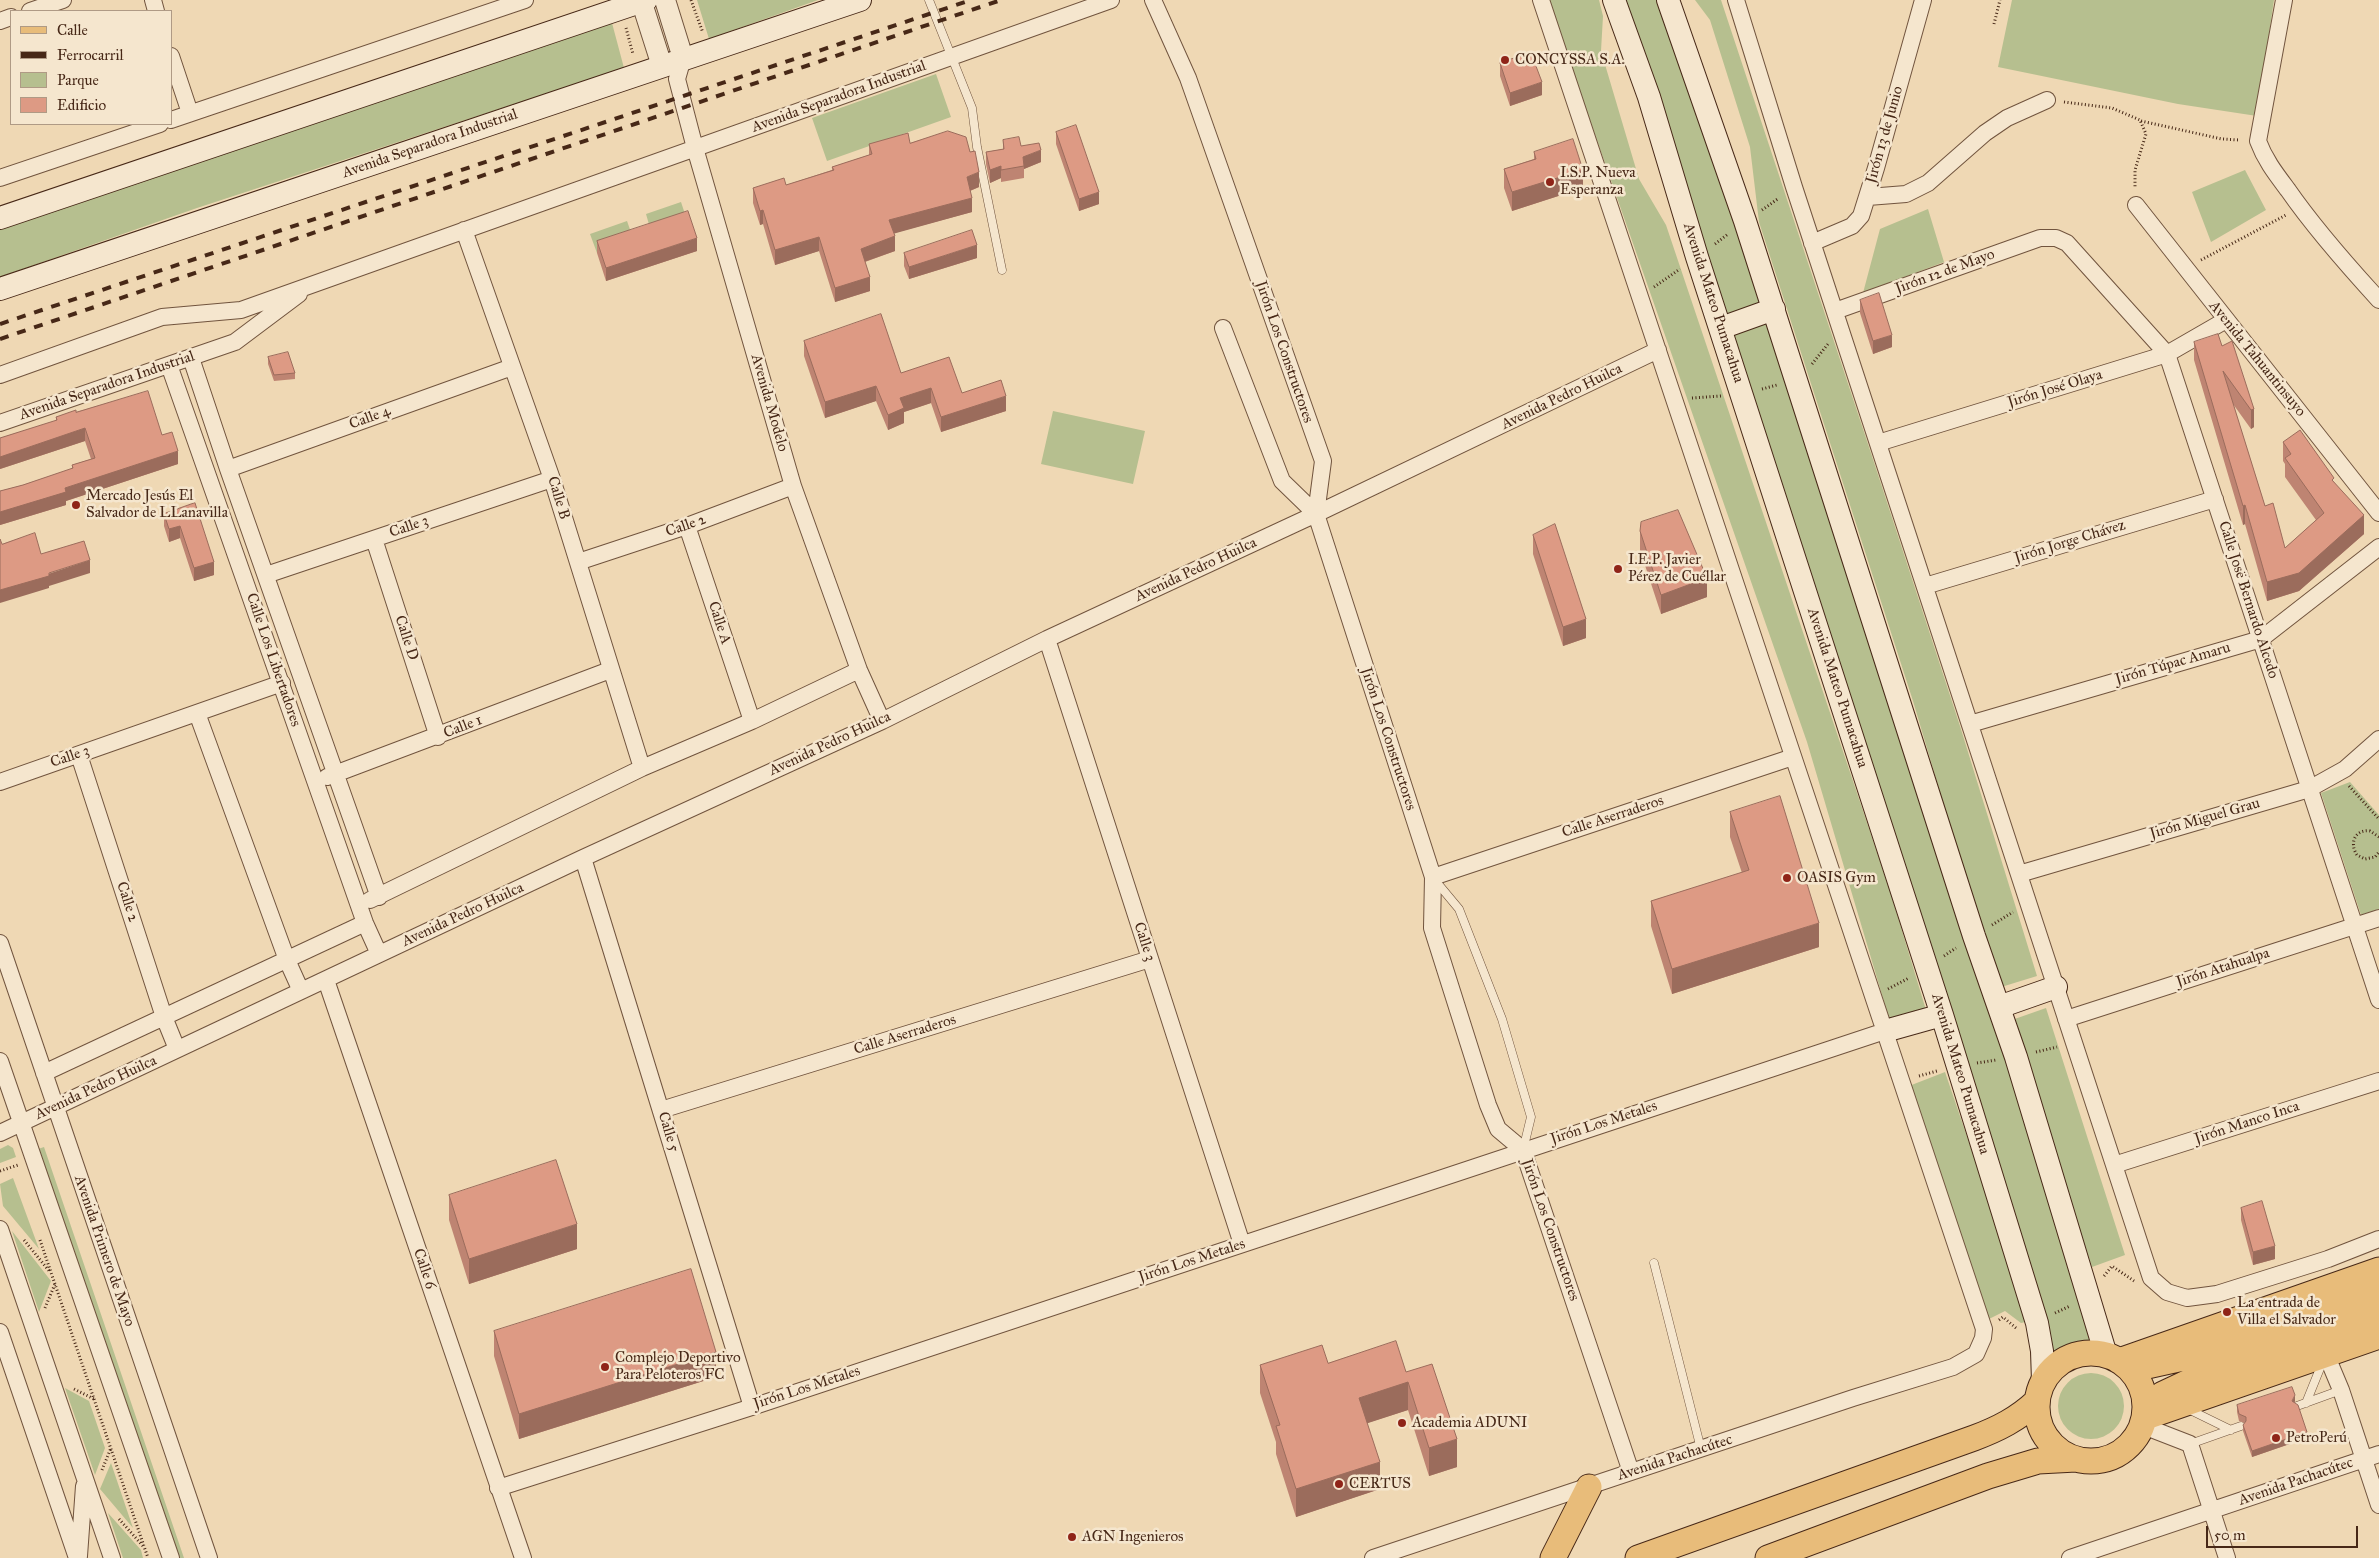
<!DOCTYPE html>
<meta charset="utf-8">
<style>
body{margin:0}
#map{position:relative;width:2379px;height:1558px;overflow:hidden;background:#efd8b4;font-family:"IM FELL Great Primer",serif}
canvas{display:block}
.legend{position:absolute;left:10px;top:10px;width:162px;height:115px;box-sizing:border-box;background:#f5e6ce;border:1px solid #af9a85;margin:0;padding:6px 9px;list-style:none;font-size:15px;color:#472817}
.legend li{display:flex;align-items:center;gap:10px;height:25px}
.legend b{width:25px;border:1px solid #af9a85}
.scale{position:absolute;left:2206px;top:1526px;width:152px;height:22px;box-sizing:border-box;border:2px solid #472817;border-top:0;padding-left:6px;font-size:15px;line-height:18px;white-space:nowrap;color:#472817;-webkit-text-stroke:4px #f5e6ce;paint-order:stroke}
</style>
<div id="map">
<canvas width="2379" height="1558"></canvas>
<ul class="legend">
<li><b style="height:6px;background:#e8bc7a"></b>Calle</li>
<li><b style="height:6px;background:#472817"></b>Ferrocarril</li>
<li><b style="height:14px;background:#b6bf8f"></b>Parque</li>
<li><b style="height:14px;background:#dd9a84"></b>Edificio</li>
</ul>
<div class="scale">50 m</div>
</div>
<script>
const ctx = document.querySelector('canvas').getContext('2d');
ctx.lineJoin = 'round';
function fill(path, color) { ctx.fillStyle = color; ctx.fill(path, 'evenodd'); }
function trace(path, color, width, dash) { ctx.strokeStyle = color; ctx.lineWidth = width; ctx.lineCap = dash ? 'butt' : 'round'; ctx.setLineDash(dash || []); ctx.stroke(path); }
function drawText(font, color, halo, rows, align = 'center') {
  ctx.font = font + ' "IM FELL Great Primer",serif'; ctx.lineWidth = 5; ctx.setLineDash([]); ctx.textBaseline = 'middle'; ctx.strokeStyle = halo; ctx.fillStyle = color; for (const [text, x, y, turn = 0] of rows) {
    ctx.save(); ctx.translate(x, y); ctx.rotate((+turn || 0) * Math.PI / 180); ctx.textAlign = isNaN(turn) ? turn : align; if (halo) ctx.strokeText(text, 0, 0); ctx.fillText(text, 0, 0); ctx.restore();
  }
}
fill(new Path2D(`
 M697 0H818L709 39Z
 M1548 0H1599L1603 16 1601 51 1639 179 1666 225 1890 891 1926 1010 1890 1022 1807 742Z
 M1624 0H1661L2001 1041 2093 1348 2064 1357 2053 1364 1737 360 1639 36Z
 M1695 0H1721L1869 447 1960 726 2037 976 1998 988 1913 701 1759 222 1750 147 1710 20Z
 M2012 0H2274L2257 116 2178 104 1998 67Z
 M612 23 624 68 197 208 0 277V228Z
 M936 74 951 117 827 161 812 118Z
 M2245 170 2266 210 2211 242 2192 192Z
 M681 202 688 223 652 235 646 214Z
 M1928 209 1944 262 1863 293 1880 229Z
 M627 221 634 241 597 253 590 234Z
 M1053 411 1145 431 1133 484 1041 464Z
 M2350 782 2379 815V909L2361 915 2321 793Z
 M2046 1008 2125 1255 2092 1267 2009 1021Z
 M1945 1072 2030 1321 2021 1323 2005 1311 1989 1319 1909 1086Z
 M8 1145 13 1148 16 1157 0 1163V1149Z
 M44 1147 184 1558H174L35 1150Z
 M13 1178 39 1249 3 1206 0 1184Z
 M12 1231 51 1281 39 1312Z
 M2058 1406a33 33 0 1 1 66 0a33 33 0 1 1-66 0Z
 M65 1388 89 1401 105 1448 95 1475Z
 M111 1463 133 1528 100 1489Z
 M108 1513 141 1550 143 1558H123Z`), '#b6bf8f');
const service = new Path2D(`
 M929 0 972 108 977 147 1002 270
 M1434 879 1459 909 1502 1019 1531 1117 1523 1150
 M1654 1263 1701 1449
 M2306 1403 2323 1361
 M2297 1406 2341 1390
 M2186 1408 2231 1430
 M2190 1444 2241 1426`);
const minor = new Path2D(`
 M153 0 156 11
 M1153 0 1188 78 1323 461 1316 514 1433 877 1432 928 1488 1105 1498 1129 1523 1150 1631 1472
 M1736 0 1794 187 2151 1278 2167 1292 2187 1298 2217 1294 2328 1259 2379 1239
 M2284 0 2258 141C2265 160 2276 174 2288 190 2315 229 2347 265 2379 300
 M30 11 63 0
 M0 21 11 17
 M171 56 190 113
 M683 58 677 79 695 148 793 486 859 670 882 721
 M171 120 525 0
 M0 178 160 124
 M1868 197 1906 194 1928 183 1985 133 2007 118 2047 100
 M2136 205 2379 513
 M464 230 552 479 642 768
 M1812 243 1852 226 1861 216 1876 168 1923 0
 M1835 311 2040 238H2056L2067 243 2167 354 2379 1000
 M1223 328 1282 481 1316 514
 M191 358 228 469 379 897
 M169 365 365 923 379 954
 M0 375 162 317 241 310 1111 0
 M0 423 235 342 299 294
 M1878 443 2167 354 2226 320
 M228 469 512 367
 M687 526 752 721
 M374 539 438 737
 M578 562 687 526 793 486
 M266 575 552 479
 M1925 586 2215 499
 M1047 639 1242 1244
 M197 713 287 960 301 991
 M1970 724 2261 639 2379 547
 M79 755 164 1017 177 1049
 M327 777 610 670
 M0 782 282 683
 M583 858 752 1407
 M2019 874 2309 789 2345 769 2379 739
 M1433 877 1793 757
 M370 900 642 768 752 721 859 670
 M0 943 209 1558
 M326 980 523 1558
 M2066 1019 2379 918
 M0 1061 171 1558
 M44 1073 365 923
 M661 1110 1150 959
 M0 1133 583 858 882 721 1047 639 1316 514 1658 350
 M2114 1165 2379 1081
 M0 1229 112 1558
 M0 1332 77 1558
 M2323 1347 2341 1390 2379 1505
 M2141 1425 2190 1444 2227 1558
 M498 1488 752 1407 1885 1031
 M79 1556 84 1486
 M1373 1558 1853 1398 1953 1367 1976 1354 1983 1338 1984 1329 1541 0
 M2070 1558 2379 1454`);
const tertiary = new Path2D(`
 M641 0 662 66
 M665 0 683 58`);
const secondary = new Path2D(`
 M1614 0 1649 97 1697 257 1942 1015 2037 1323 2042 1351 2043 1381
 M1668 0 1745 221 1974 936 2016 1057 2106 1355
 M0 218 646 0
 M0 289 860 0
 M1721 328 1774 309
 M1999 1007 2056 987
 M1885 1031 1942 1015`);
const primary = new Path2D(`
 M2037 1407a54 54 0 1 1 108 0a54 54 0 1 1-108 0Z
 M2119 1361 2379 1270
 M2138 1368 2192 1356 2379 1294
 M2145 1407 2163 1394 2197 1378 2379 1315
 M2146 1417 2379 1336
 M1553 1558 1589 1487
 M1638 1558 1974 1438C1998 1429 2018 1419 2037 1401
 M1768 1558 1988 1476 2038 1461 2076 1459`);
trace(service, '#71543e', 9);
trace(minor, '#71543e', 18);
trace(tertiary, '#71543e', 22);
trace(secondary, '#472817', 24);
trace(primary, '#472817', 27);
trace(new Path2D(`
 M691 0 703 33
 M1994 24 2000 0
 M626 28 633 54
 M2064 102 2112 108 2140 120 2146 134 2135 170V187
 M2141 121 2222 139 2240 140
 M1762 210 1779 198
 M1715 244 1728 234
 M2201 260 2286 215
 M1654 287 1680 269
 M1812 364 1828 344
 M1762 389 1777 385
 M1692 398 1721 396
 M2349 786 2379 819
 M2379 837 2370 831C2355 829 2349 843 2357 855L2365 859 2375 857 2379 852
 M1992 925 2013 912
 M1944 956 1956 948
 M1888 989 1909 978
 M2036 1052 2057 1047
 M1977 1063 1996 1060
 M1919 1076 1937 1071
 M0 1171 18 1165
 M24 1240 50 1272
 M40 1240 148 1558
 M2104 1276 2112 1266 2134 1281
 M45 1308 55 1284
 M2055 1313 2070 1306
 M1999 1320 2003 1317 2016 1328
 M74 1389 94 1399
 M102 1470 111 1448
 M119 1519 143 1546`), '#472817', 3, [1, 2.5]);
trace(service, '#f5e6ce', 8);
trace(minor, '#f5e6ce', 16);
trace(tertiary, '#f5e6ce', 20);
trace(secondary, '#f5e6ce', 22);
trace(primary, '#e8bc7a', 25);
trace(new Path2D(`
 M0 324 971 0
 M0 339 1001 0`), '#472817', 4, [9, 9]);
fill(new Path2D(`
 M1500 63 1542 95 1510 106 1500 76Z
 M1056 132 1099 204 1079 211 1056 144Z
 M1003 140 1041 162 1024 169V178L1001 182V178L990 183 986 164V152L1003 149Z
 M910 143 979 187 970 191 972 212 894 233 895 251 865 262 870 291 835 302 819 251 775 265 763 224 760 225 753 203V188L786 185 832 170V167L869 155V144Z
 M1534 152 1583 188 1512 211 1504 188V169L1534 159Z
 M597 241 697 251 606 281 597 253Z
 M904 253 977 258 909 279 904 266Z
 M1860 300 1892 347 1873 354 1860 313Z
 M804 341 962 393 1006 411 941 432 931 403 904 412V423L888 430 876 401 825 418 804 356Z
 M2194 342 2222 346 2254 409V427L2251 429 2233 404 2265 506 2285 548 2316 520 2285 477V464L2283 461V442L2334 482 2364 534 2299 591 2267 601 2245 524 2243 525 2194 360Z
 M268 357 295 373V379L274 381 268 364Z
 M76 412 162 435 178 464 66 501V505L0 525V491L23 485 72 469V465L91 459 85 441 0 469V438L56 421V417Z
 M195 503 214 575 194 581 180 538 169 542 164 526V514Z
 M1640 531 1707 597 1661 614 1640 550Z
 M1533 535 1586 638 1563 646 1533 554Z
 M1730 812 1819 947 1672 994 1651 926V901L1742 873 1730 837Z
 M449 1195 577 1249 469 1284 449 1220Z
 M2241 1208 2275 1259 2253 1265 2241 1220Z
 M494 1331 716 1377 519 1439 494 1356Z
 M1328 1363 1406 1372 1457 1467 1429 1476 1408 1410 1367 1423 1380 1489 1296 1517 1276 1454V1442L1260 1393V1365Z
 M2295 1401 2294 1403 2307 1438 2252 1457 2243 1431V1425L2245 1423 2239 1421 2237 1412V1405Z`), '#be8472');
fill(new Path2D(`
 M1542 82V95L1510 106V93Z
 M1041 150V162L1024 169 1023 157Z
 M1001 166V178L990 183V170Z
 M1583 170V188L1512 211V192Z
 M979 172V187L967 192V177Z
 M1099 192V204L1079 211V199Z
 M972 198V212L889 235V220Z
 M763 210V224L760 225V211Z
 M895 236V251L861 263V249Z
 M819 237V251L775 265V250Z
 M697 238V251L606 281V268Z
 M977 245V258L909 279V267Z
 M870 277V291L835 302V288Z
 M1892 335V347L1873 354V341Z
 M876 386V401L825 418V402Z
 M931 388V403L904 412V423L888 430V415L900 398Z
 M1006 396V411L941 432V417Z
 M2254 409V427L2251 429V410Z
 M85 428V441L0 469V457Z
 M178 451V464L66 501V505L0 525V512L65 488Z
 M2245 505V524L2243 525V506Z
 M2364 515V534L2299 591 2267 601V582Z
 M180 526V538L169 542V529Z
 M90 560V573L49 586V588L0 603V590Z
 M214 562V575L194 581V568Z
 M1707 578V597L1661 614V595Z
 M1586 619V638L1563 646V627Z
 M1819 923V947L1672 994V969Z
 M577 1224V1249L469 1284V1259Z
 M2275 1246V1259L2253 1265V1252Z
 M716 1352V1377L519 1439V1414Z
 M1408 1382V1410L1359 1426V1398Z
 M2295 1395V1401L2292 1407V1401Z
 M2307 1432V1438L2252 1457V1451Z
 M1457 1439V1467L1429 1476V1448Z
 M1380 1462V1489L1296 1517V1489Z`), '#9b6c5c');
const building = new Path2D(`
 M1531 53 1542 82 1510 93 1500 63Z
 M1076 125 1099 192 1079 199 1056 132Z
 M948 131 966 137 970 152 975 151 979 172 967 177 972 198 889 220 895 236 861 249 870 277 835 288 819 237 775 250 763 210 760 211 753 188 784 178 786 185 834 170 832 167 872 154 869 144 908 133 910 143Z
 M1019 137 1021 146 1039 143 1041 150 1023 157 1024 166 1001 170V166L990 170 986 152 1004 149 1003 140Z
 M1573 139 1583 170 1512 192 1504 169 1536 159 1534 152Z
 M688 211 697 238 606 268 597 241Z
 M972 230 977 245 909 267 904 253Z
 M1879 293 1892 335 1873 341 1860 300Z
 M881 314 901 373 949 357 962 393 1001 380 1006 396 941 417 931 388 900 398 904 408 888 415 876 386 825 402 804 341Z
 M2218 334 2222 346 2232 341 2254 409 2251 410 2223 371 2265 506 2273 503 2285 548 2324 513 2285 458 2291 454 2283 442 2300 430 2334 478 2332 480 2364 515 2299 573 2267 582 2245 505 2243 506 2194 342Z
 M288 352 295 373 274 375 268 357Z
 M148 391 162 435 172 432 178 451 65 488 66 492 0 512V491L23 485 73 468 72 465 95 458 85 428 0 457V438L57 420 56 417 76 410V412Z
 M195 503 214 562 194 568 180 526 169 529 164 514Z
 M1678 510 1707 578 1661 595 1640 531 1641 522Z
 M1555 524 1586 619 1563 627 1533 535Z
 M35 533 41 554 84 541 90 560 49 573V576L0 590V539L2 544Z
 M1780 796 1819 923 1672 969 1651 901 1749 870 1730 812Z
 M556 1160 577 1224 469 1259 449 1195Z
 M2262 1201 2275 1246 2253 1252 2241 1208Z
 M691 1269 716 1352 519 1414 494 1331Z
 M1396 1341 1406 1372 1432 1364 1457 1439 1429 1448 1408 1382 1359 1398 1380 1462 1296 1489 1276 1426 1280 1425 1260 1365 1322 1345 1328 1363Z
 M2292 1387 2295 1395 2292 1401 2298 1405 2307 1432 2252 1451 2243 1425 2246 1421V1417L2239 1414 2237 1405Z`);
fill(building, '#dd9a84');
trace(building, '#9b6c5c', 1);
for (const [x, y, r, color] of [
 [1505,60,5,"#8f2418"],
 [1550,182,5,"#8f2418"],
 [76,505,5,"#8f2418"],
 [1618,569,5,"#8f2418"],
 [1787,878,5,"#8f2418"],
 [2227,1312,5,"#8f2418"],
 [605,1367,5,"#8f2418"],
 [1402,1423,5,"#8f2418"],
 [2276,1438,5,"#8f2418"],
 [1339,1484,5,"#8f2418"],
 [1072,1537,5,"#8f2418"]
]) { const dot = new Path2D(); dot.arc(x, y, r, 0, 2 * Math.PI); ctx.fillStyle = color; ctx.fill(dot); trace(dot, '#f5e6ce', 2); }
drawText('15px', '#472817', '#f5e6ce', [
 ["CONCYSSA S.A.",1515,60],
 ["I.S.P. Nueva",1560,173],
 ["Esperanza",1560,190],
 ["Mercado Jesús El",86,496],
 ["Salvador de LLanavilla",86,513],
 ["I.E.P. Javier",1628,560],
 ["Pérez de Cuéllar",1628,577],
 ["OASIS Gym",1797,878],
 ["La entrada de",2237,1303],
 ["Villa el Salvador",2237,1320],
 ["Complejo Deportivo",615,1358],
 ["Para Peloteros FC",615,1375],
 ["Academia ADUNI",1412,1423],
 ["PetroPerú",2286,1438],
 ["CERTUS",1349,1484],
 ["AGN Ingenieros",1082,1537]
], 'left');
drawText('15px', '#472817', '#f5e6ce', [
 ["Avenida Separadora Industrial",839,97,-20],
 ["Jirón 13 de Junio",1885,135,-74],
 ["Avenida Separadora Industrial",430,144,-19],
 ["Jirón 12 de Mayo",1945,272,-20],
 ["Avenida Mateo Pumacahua",1713,303,72],
 ["Jirón Los Constructores",1284,352,71],
 ["Avenida Tahuantinsuyo",2257,359,51],
 ["Avenida Separadora Industrial",107,386,-19],
 ["Jirón José Olaya",2055,389,-17],
 ["Avenida Pedro Huilca",1562,397,-26],
 ["Avenida Modelo",769,403,74],
 ["Calle 4",370,418,-20],
 ["Calle B",558,498,73],
 ["Calle 2",686,526,-19],
 ["Calle 3",409,527,-19],
 ["Jirón Jorge Chávez",2070,542,-17],
 ["Avenida Pedro Huilca",1196,570,-25],
 ["Calle Josë Bernardo Alcedo",2248,600,72],
 ["Calle A",719,623,72],
 ["Calle D",406,638,72],
 ["Calle Los Libertadores",273,660,71],
 ["Jirón Túpac Amaru",2173,664,-16],
 ["Avenida Mateo Pumacahua",1837,688,72],
 ["Calle 1",463,727,-21],
 ["Jirón Los Constructores",1388,739,72],
 ["Avenida Pedro Huilca",830,744,-25],
 ["Calle 3",70,757,-19],
 ["Calle Aserraderos",1613,817,-18],
 ["Jirón Miguel Grau",2205,819,-16],
 ["Calle 2",127,902,72],
 ["Avenida Pedro Huilca",463,915,-25],
 ["Calle 3",1144,942,72],
 ["Jirón Atahualpa",2223,968,-18],
 ["Calle Aserraderos",905,1035,-17],
 ["Avenida Mateo Pumacahua",1960,1074,73],
 ["Avenida Pedro Huilca",96,1088,-25],
 ["Jirón Los Metales",1604,1123,-18],
 ["Jirón Manco Inca",2247,1123,-18],
 ["Calle 5",668,1132,73],
 ["Jirón Los Constructores",1550,1230,71],
 ["Avenida Primero de Mayo",104,1251,71],
 ["Jirón Los Metales",1192,1261,-18],
 ["Calle 6",424,1269,71],
 ["Jirón Los Metales",807,1388,-18],
 ["Avenida Pachacútec",1675,1458,-18],
 ["Avenida Pachacútec",2296,1482,-19]
]);
</script>
